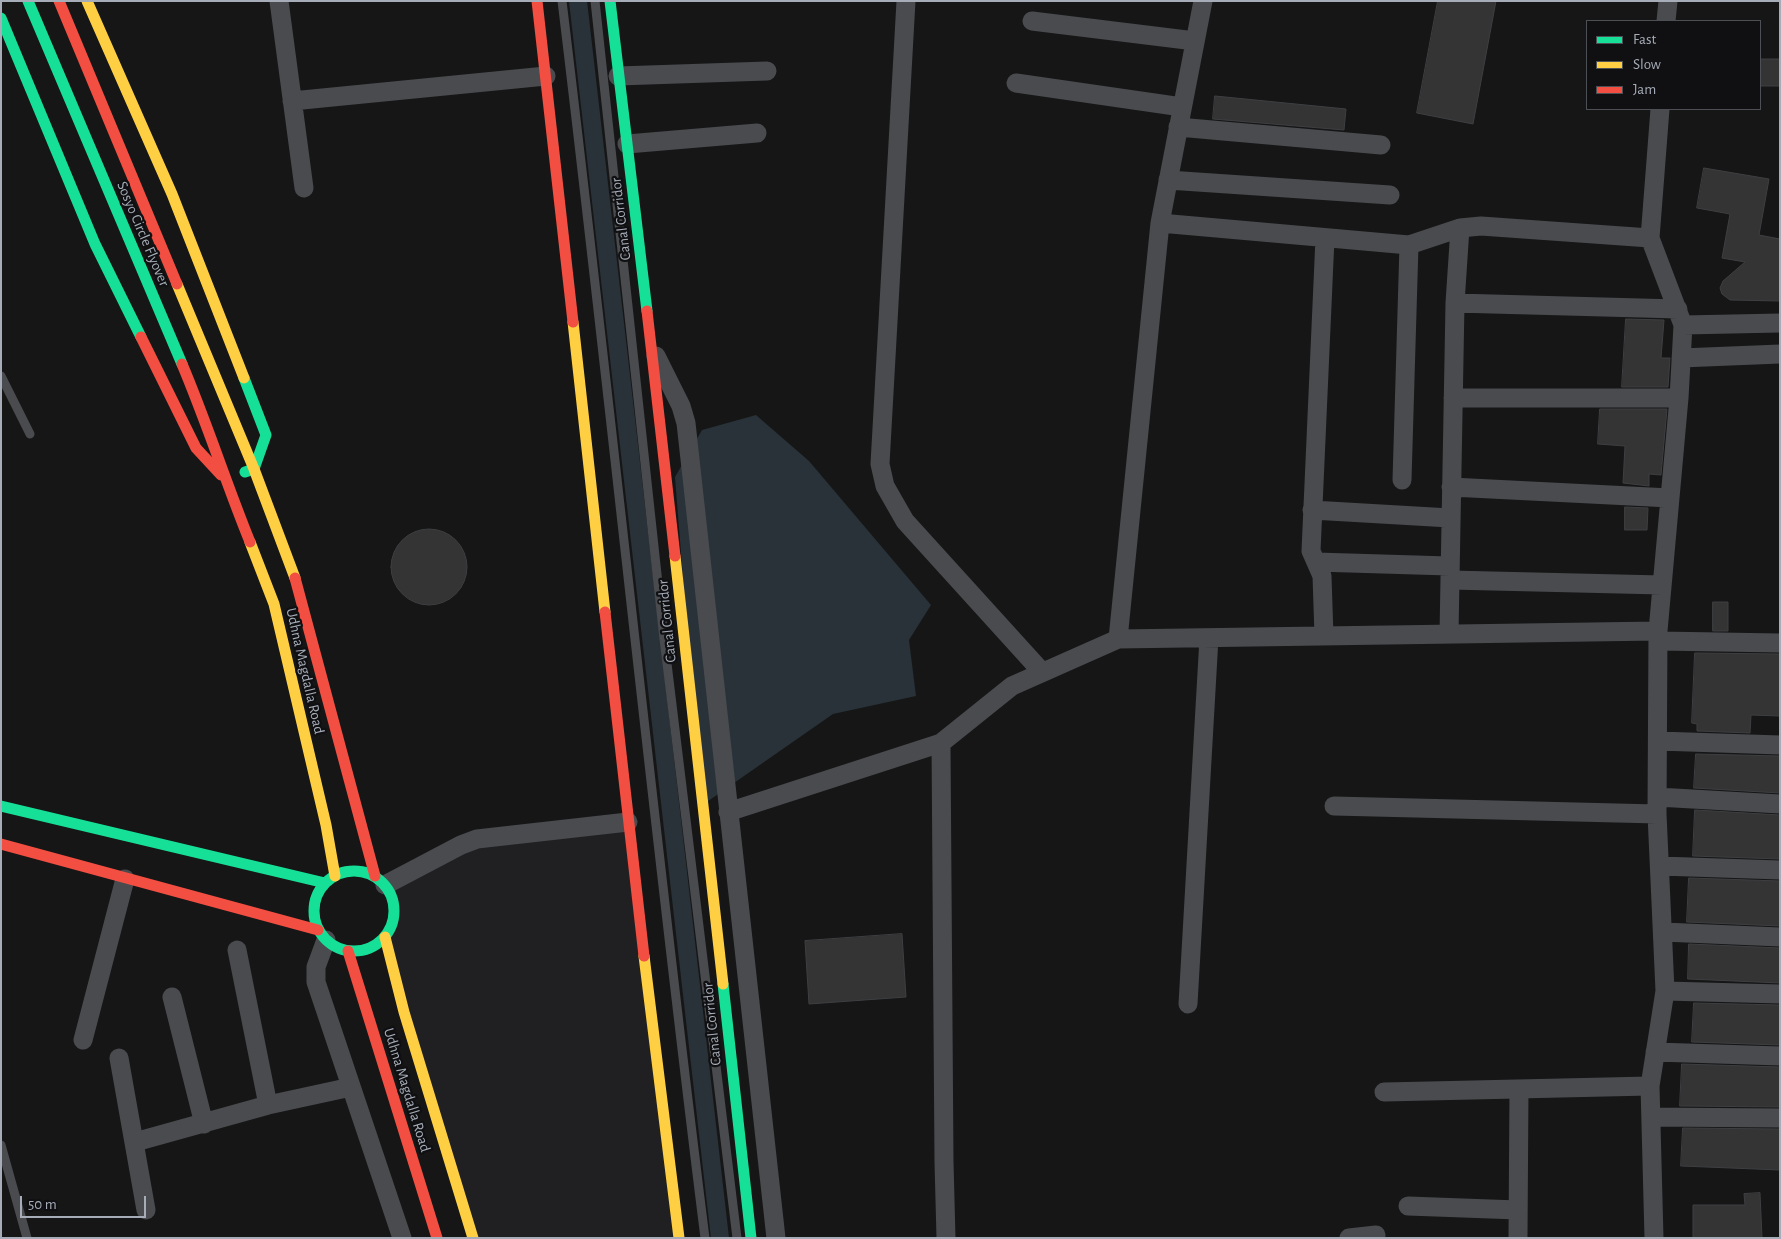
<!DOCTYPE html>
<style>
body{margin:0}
#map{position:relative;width:1781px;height:1239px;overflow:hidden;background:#161616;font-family:"Alegreya Sans",sans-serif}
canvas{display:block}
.frame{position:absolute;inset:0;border:2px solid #a6adb8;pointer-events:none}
.legend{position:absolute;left:1586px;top:20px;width:175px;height:90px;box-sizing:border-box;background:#101012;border:1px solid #4c4f54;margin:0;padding:6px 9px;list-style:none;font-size:15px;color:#a6adb8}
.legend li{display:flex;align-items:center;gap:10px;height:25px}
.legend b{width:25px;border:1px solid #4c4f54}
.scale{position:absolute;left:20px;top:1196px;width:126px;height:22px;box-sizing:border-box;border:2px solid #a6adb8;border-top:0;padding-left:6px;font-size:15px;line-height:18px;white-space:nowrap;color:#a6adb8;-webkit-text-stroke:4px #101012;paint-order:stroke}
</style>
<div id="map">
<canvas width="1781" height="1239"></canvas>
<div class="frame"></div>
<ul class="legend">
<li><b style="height:6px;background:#16e098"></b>Fast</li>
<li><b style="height:6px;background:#ffcf43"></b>Slow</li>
<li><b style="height:6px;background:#f24e42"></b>Jam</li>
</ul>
<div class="scale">50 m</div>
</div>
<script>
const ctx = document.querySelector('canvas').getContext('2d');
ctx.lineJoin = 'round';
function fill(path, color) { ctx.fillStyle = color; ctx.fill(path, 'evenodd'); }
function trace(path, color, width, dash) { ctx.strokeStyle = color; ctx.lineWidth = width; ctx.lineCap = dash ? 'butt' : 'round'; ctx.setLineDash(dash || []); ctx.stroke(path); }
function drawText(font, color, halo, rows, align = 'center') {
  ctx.font = font + ' "Alegreya Sans",sans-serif'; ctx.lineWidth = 4.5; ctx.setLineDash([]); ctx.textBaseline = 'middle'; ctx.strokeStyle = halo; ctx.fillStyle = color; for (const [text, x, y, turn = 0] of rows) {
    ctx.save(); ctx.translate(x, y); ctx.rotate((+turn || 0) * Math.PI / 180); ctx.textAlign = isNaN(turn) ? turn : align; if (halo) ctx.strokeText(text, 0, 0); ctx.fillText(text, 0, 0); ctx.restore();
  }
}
fill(new Path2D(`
 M624 827 678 1238H477L388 939 394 927 397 913 391 887 464 848Z`), '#202022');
fill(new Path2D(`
 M756 415 809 461 931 605 909 640 916 696 833 714 701 806 675 477 702 430Z`), '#283238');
trace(new Path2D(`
 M578 1 720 1238`), '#283238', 18);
const building = new Path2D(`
 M1438 1H1496L1473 124 1417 113Z
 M1760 59H1780V86H1760Z
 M1215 96 1346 109 1344 130 1213 119Z
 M1704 168 1769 179 1759 235 1780 239V301L1730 300 1722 294 1720 288 1723 281 1745 262 1722 258 1730 214 1697 208Z
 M1626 319 1664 320 1661 358H1670L1668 387H1622Z
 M1600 409H1667L1661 475 1649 474V486L1623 483 1625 446 1598 444Z
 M1625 507 1648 508 1647 530H1625Z
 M391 567a38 38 0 1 1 76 0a38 38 0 1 1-76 0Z
 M1713 602H1728V631H1713Z
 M1695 653 1780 654V716L1751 715 1750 733 1697 731V724L1692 723Z
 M1696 754 1780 756V793L1694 788Z
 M1695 810 1780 815V859L1693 856Z
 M1689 878 1780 881V926L1687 922Z
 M902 934 906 997 809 1004 805 941Z
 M1689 944 1780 948V983L1688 979Z
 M1694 1003 1780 1005V1045L1692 1042Z
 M1682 1064 1780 1067V1107L1680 1106Z
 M1683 1128 1780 1129V1170L1681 1166Z
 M1760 1193 1762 1238H1693V1205H1745L1744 1194Z`);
fill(building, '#343435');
trace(building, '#3e3f42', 1);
trace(new Path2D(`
 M562 1C612 413 653 826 705 1238
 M595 1 664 639 737 1238
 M1 376 30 434
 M1 1145 27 1238`), '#494b4f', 9);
trace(new Path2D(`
 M279 1 304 188
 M906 1 880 464 885 486 905 521 1042 672
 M1032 21 1195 41
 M1666 21 1668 1
 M618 76 767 71
 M1016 83 1182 107
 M292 101 546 76
 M1178 127 1381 145
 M627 144 757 133
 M1168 180 1390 195
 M1160 223 1409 245 1460 228 1481 226 1650 238
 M1455 303 1678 309
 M1683 325 1780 323
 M656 356 681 406 686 423 776 1238
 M1681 358 1780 354
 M1453 398H1679
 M1402 480 1409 245
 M1451 487 1670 498
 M1312 510 1450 518
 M1316 562 1449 566
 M1450 580 1662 585
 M1449 634 1455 303 1460 228
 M1324 636 1322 576 1311 551 1325 238
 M1118 639 1160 223 1203 1
 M1659 641 1780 643
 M1658 741 1780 745
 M1657 797 1780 804
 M1334 806 1657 814
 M728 812 941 743
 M1660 866 1780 870
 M385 885 461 845 477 839 628 822
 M1663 932 1780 937
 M326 940 316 967V982L402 1238
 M237 950 268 1105
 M1665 991 1780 994
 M172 997 204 1124
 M1188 1004 1209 638
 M83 1040 125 879
 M1655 1052 1780 1056
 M119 1058 146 1210
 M1384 1092 1650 1086
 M1651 1117 1780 1118
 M135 1142 268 1105 351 1087
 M1408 1206 1518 1210
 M946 1238 944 1162 941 743 1012 686 1118 639 1658 631
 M1349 1238 1376 1235
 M1518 1238 1519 1089
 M1654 1238 1650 1086 1665 991 1657 814 1658 631 1679 398 1683 325 1650 238 1660 109`), '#494b4f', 19);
trace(new Path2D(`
 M28 1 182 364
 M610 1 647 311
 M1 18 95 244 141 337
 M244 378 266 435 254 469 245 472
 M1 806 325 883
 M314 911a40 40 0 1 1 80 0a40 40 0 1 1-80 0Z
 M723 984 751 1238`), '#16e098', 11);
trace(new Path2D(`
 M87 1 172 194 244 378
 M177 284 254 469 295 578
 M573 322 605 612
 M250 542 274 604 326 825 335 876
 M675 556 723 984
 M385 937 404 1012 473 1238
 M644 956 679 1238`), '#ffcf43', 11);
trace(new Path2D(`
 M59 1 177 284
 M537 1 573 322
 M647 311 675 556
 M141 337 196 448 221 475
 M182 364C207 423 226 483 250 542
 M295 578 375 876
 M605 612 644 956
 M1 844 318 930
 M348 951 437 1238`), '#f24e42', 11);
drawText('15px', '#a6adb8', '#101012', [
 ["Canal Corridor",621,219,-97],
 ["Sosyo Circle Flyover",143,234,67],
 ["Canal Corridor",667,621,-96],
 ["Udhna Magdalla Road",305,671,77],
 ["Canal Corridor",712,1024,-96],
 ["Udhna Magdalla Road",407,1090,73]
]);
</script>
